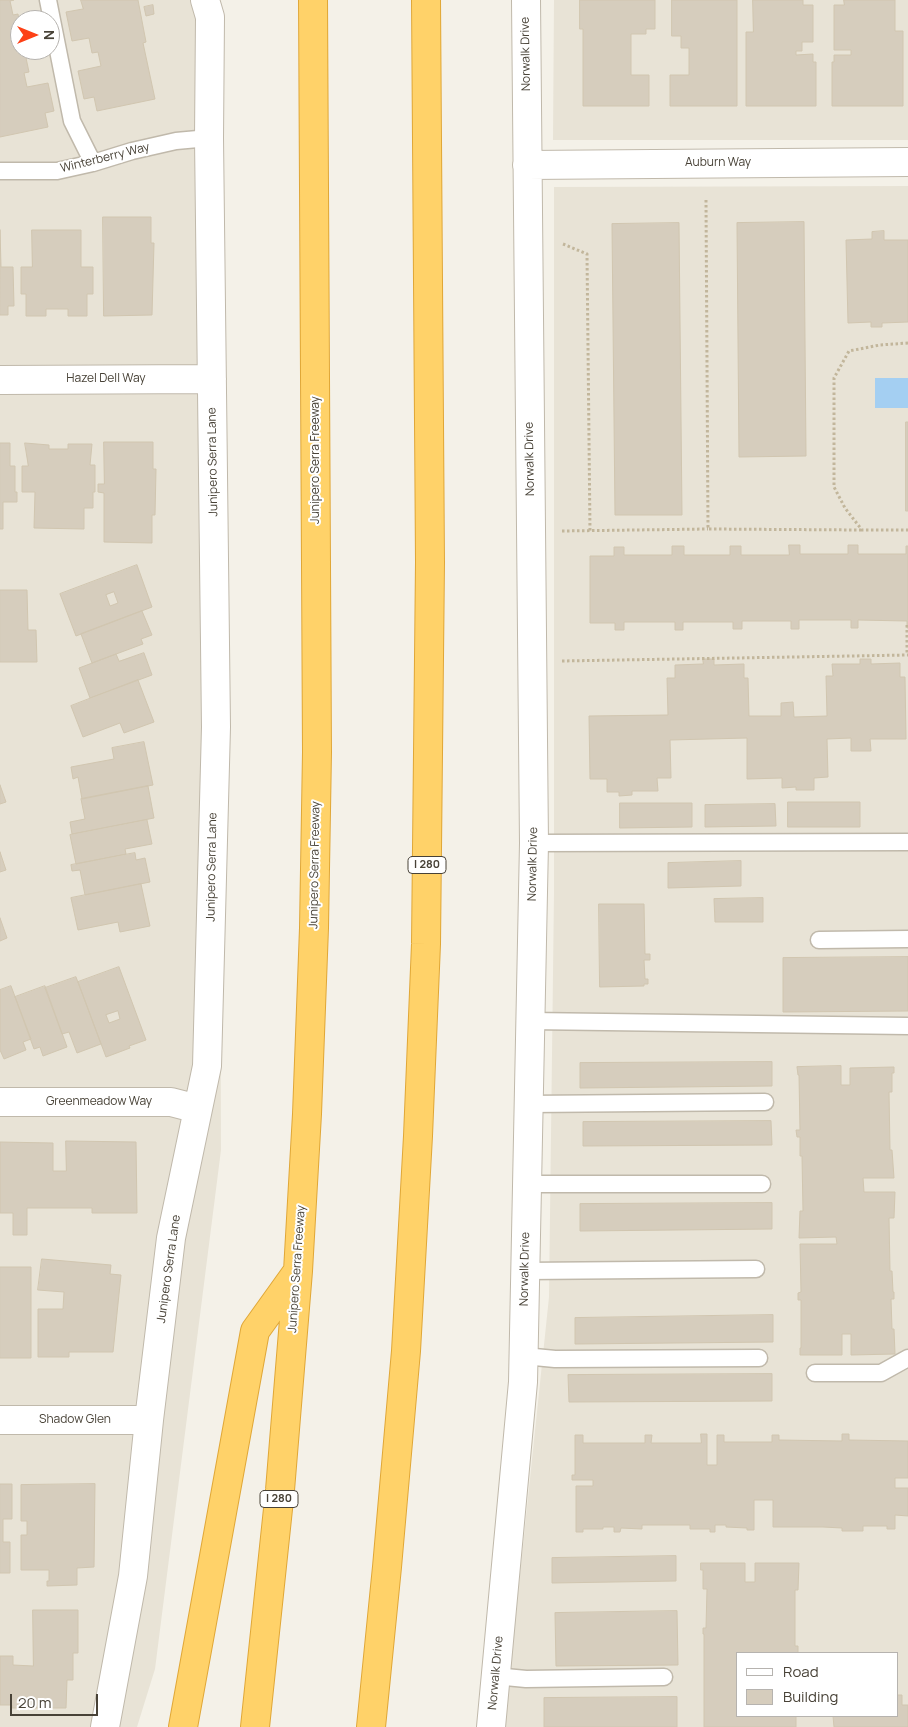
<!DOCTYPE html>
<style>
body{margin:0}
#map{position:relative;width:908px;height:1727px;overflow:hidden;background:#f4f1e8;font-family:Manrope,sans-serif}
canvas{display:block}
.legend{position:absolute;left:736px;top:1652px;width:162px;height:65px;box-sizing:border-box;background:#fff;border:1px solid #b6b3af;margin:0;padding:6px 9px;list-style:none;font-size:15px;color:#484237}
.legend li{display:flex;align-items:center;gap:10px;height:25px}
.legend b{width:25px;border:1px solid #b6b3af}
.north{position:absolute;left:10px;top:10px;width:50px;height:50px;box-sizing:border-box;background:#fff;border:1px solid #b6b3af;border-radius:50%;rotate:90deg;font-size:14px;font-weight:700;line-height:20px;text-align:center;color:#484237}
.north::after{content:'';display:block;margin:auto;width:18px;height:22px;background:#fd4117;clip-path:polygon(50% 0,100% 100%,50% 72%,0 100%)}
.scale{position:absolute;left:10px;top:1694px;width:88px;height:22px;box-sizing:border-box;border:2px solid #484237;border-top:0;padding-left:6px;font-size:15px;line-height:18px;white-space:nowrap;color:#484237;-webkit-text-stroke:4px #fff;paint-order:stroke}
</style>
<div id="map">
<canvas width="908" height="1727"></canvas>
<ul class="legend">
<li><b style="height:6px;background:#fff"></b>Road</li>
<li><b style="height:14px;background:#d6cdbd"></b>Building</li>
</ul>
<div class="north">N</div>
<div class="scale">20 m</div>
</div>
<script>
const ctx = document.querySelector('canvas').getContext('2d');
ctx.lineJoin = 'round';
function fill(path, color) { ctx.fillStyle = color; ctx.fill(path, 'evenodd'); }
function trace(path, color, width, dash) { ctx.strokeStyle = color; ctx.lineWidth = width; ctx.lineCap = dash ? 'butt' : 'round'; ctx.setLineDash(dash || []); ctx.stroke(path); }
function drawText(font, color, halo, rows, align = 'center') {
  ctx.font = font + ' Manrope,sans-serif'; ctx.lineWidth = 4; ctx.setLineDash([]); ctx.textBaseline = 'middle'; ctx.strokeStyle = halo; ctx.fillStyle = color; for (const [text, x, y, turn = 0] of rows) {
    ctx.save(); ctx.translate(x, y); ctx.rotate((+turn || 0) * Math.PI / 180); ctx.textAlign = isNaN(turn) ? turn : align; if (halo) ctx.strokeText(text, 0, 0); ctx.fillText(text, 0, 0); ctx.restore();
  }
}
fill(new Path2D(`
 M0 0H218L221 1150 155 1669 137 1727H0ZM20 20H50V50H20Z
 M554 0H908V140H553Z
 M908 186V1727H504L549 1297 554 893V187ZM737 1653H897V1716H737Z`), '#e8e3d6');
fill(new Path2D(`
 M875 378H908V408H875Z`), '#a4cff2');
const building = new Path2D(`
 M0 0H14L10 1 13 15 18 14 20 26V50H42L43 55 26 58 29 72 24 73 27 87 48 83 54 111 45 113 48 127 0 137Z
 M81 0H138L146 42 143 43 155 99 97 111 94 97 84 99 78 71 101 66 98 52 92 53 89 38 72 41 66 12 83 9Z
 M580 0H655V29H646V34H631V75H649V106H583V29H580Z
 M672 0H737V106H670V75H689V48H681V36H672Z
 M753 0H803V5H813V42H802V51H796V55L813 54V62H816V106H746V32H753Z
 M844 0H895V31H903V106H832V62H834V55H851V50H834V5H844Z
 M153 5 154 14 146 16 144 7Z
 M103 217H151V243H154L152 315 104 316Z
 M804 222 806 456 739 457 737 223Z
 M679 223 682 515H615L612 224Z
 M0 230 1 267H13L14 306H8V315H0Z
 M32 230H81V267H93V294H87V316H68V309H46V316H26V294H21V267H32Z
 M884 231V240H908V322L882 323V327H871V322L848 323 846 240 872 239V232Z
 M906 422H908V511H906Z
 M104 442H153V469H156L155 515H152V543L104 542V493L98 492V484H104Z
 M0 443H10V466H15V492H17V502H3V529H0Z
 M25 443 49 445V449H68V444H92L90 465H95V492H93V508H84V529L34 528 35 492H22V466H28Z
 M789 545H800V554H848V545H858V554H906V546H908V628H907V621L858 620V628H851V620H799V629H791V621H742V629H733V622H683V630H675V622H624V630H615V623H590V556H614V547H624V555H672V546H684V555H730V546H741V555H789Z
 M137 565 152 607 76 636 60 594ZM114 592 118 603 110 606 106 595Z
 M0 590H27L28 630H36L37 662H0Z
 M142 611 152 635 141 639 143 644 92 663 81 634Z
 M144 653 152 675 90 698 79 668 116 654 119 661Z
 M703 659H714V665L744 664V678H748L749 716H781V703L793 702 794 717 827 716 826 676H833L832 664H860V659H871V664L900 663V677H905L906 739H870L871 751H851V738L827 739 828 777 814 778V790H796V787L782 788V778L747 779V738L670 740 671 778H657L658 791H632V795L619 796V792H607V779H590L589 716 668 715 667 678H675V665L703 664Z
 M138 680 154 722 124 733 120 723 83 737 71 706Z
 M144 742 153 785 82 799 78 777 73 779 71 767 114 759 112 748Z
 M0 785 6 802 0 804Z
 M148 786 154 818 72 834 70 822 85 819 81 799Z
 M788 802H860V827H788Z
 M620 803H692V827L620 828Z
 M775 804 776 826 705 827V805Z
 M147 820 152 844 125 849 126 854 76 864 70 835Z
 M0 852 6 870 0 872Z
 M135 853 136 860 145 858 150 882 85 895 80 870 72 871 71 865Z
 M741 861V886L668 888V863Z
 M141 884 150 926 120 932 118 922 78 930 71 898Z
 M763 898V922H715L714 899Z
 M599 904H644L645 954H650V960H644L645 979H648V984H644V986L600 987Z
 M0 918 7 938 0 941Z
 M908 957V1011L783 1012V958Z
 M119 967 146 1040 129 1046 130 1048 106 1057 78 982ZM118 1011 120 1019 109 1023 106 1015Z
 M76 977 101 1044 77 1053 69 1032 62 1034 45 988Z
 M11 986 31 1039 23 1042 26 1050 4 1059 0 1050V990Z
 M45 986 67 1047 43 1056 40 1047 34 1049 15 997Z
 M772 1062V1086L580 1088V1063Z
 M841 1066V1085H850V1068L894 1067V1073H892V1092H889L890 1150H892L894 1178H863L864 1192H895L894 1218H889L890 1271H892L893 1292H894V1299H891L892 1329H894L895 1354 851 1355V1334H842V1355H800V1348H801V1300H798V1293L801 1292 800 1244H837L836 1237 799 1238 800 1211H803L802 1156H800V1137H797L796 1130H800L799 1075H798L797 1067Z
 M771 1121 772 1145 583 1146V1122Z
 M66 1141 136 1142 137 1213H92V1208H27V1235H13V1213H0V1142L53 1143V1171H66Z
 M772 1203V1229L580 1231V1204Z
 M42 1259 111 1265 110 1274 121 1275 113 1352H69V1357H38V1309H63L64 1292 38 1290Z
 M0 1267H31V1358H0Z
 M773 1315V1342L575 1344V1318Z
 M772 1374V1401L569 1402 568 1375Z
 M701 1434H707V1465H717V1435H724V1442H772V1435H779V1440L842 1441V1434H849V1440L908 1441V1478H895V1488H908V1516L895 1515V1529H887V1526H863V1531H842V1528L823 1527H773V1500H754V1530H747V1528L726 1527V1525H715V1532H710V1529H690V1525H642V1529L621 1528 620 1532H614V1527H603V1529H583V1532H576V1486H593V1480H572V1475H575V1435H583V1443H645V1435H652L651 1443H701Z
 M0 1484H12V1519H3V1542H10V1573H0Z
 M95 1484 94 1567 77 1568V1585L47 1586V1581H49V1570H21V1535H27V1521H21V1485Z
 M676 1556V1581L552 1583V1558Z
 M701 1563H745V1582H755V1563H799L798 1590H795V1646H798V1653H737V1716H796V1727H704V1634H703V1628H706L707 1589H703V1570H701Z
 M33 1610H78V1653H73V1680H67L66 1708H12V1705H0V1656H13V1665L33 1666Z
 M677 1611 678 1665 556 1666 555 1613Z
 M897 1695H902V1705H908V1727H834L833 1716H897Z
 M677 1697V1727H544V1698Z`);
fill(building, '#d6cdbd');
trace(building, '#d1c6b0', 1);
const service = new Path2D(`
 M48 0 72 121 93 163
 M0 171H57L93 163 132 151 176 141 209 138
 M534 843 908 842
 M819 940 908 939
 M530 1021 908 1026
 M528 1104 765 1102
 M527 1184H762
 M525 1271 756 1269
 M524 1356 555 1359 759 1358
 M815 1373H881L908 1358
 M495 1676 526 1679 664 1677`);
const minor = new Path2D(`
 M527 165 908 162
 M0 380 212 379
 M0 1102H171L198 1109
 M0 1420H149
 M105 1727 133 1576 149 1420 171 1238 207 1066 216 727 209 138 210 17 205 0
 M491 1727 523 1382 534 843 526 0`);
const motorway = new Path2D(`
 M183 1727 255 1331 298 1271
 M255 1727 280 1490 298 1271 307 1114 314 928 317 752 313 0
 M371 1727 387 1567 406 1351 418 1136 426 944 430 562 426 0`);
trace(service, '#c0b9ab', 19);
trace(minor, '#c0b9ab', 30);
trace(motorway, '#e0a737', 30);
trace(new Path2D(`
 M706 200 708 529 862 530
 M563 244 587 254 590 531
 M908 343 880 345 849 351 834 378V487L845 508 862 530H908
 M562 531 708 529
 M907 625V655
 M562 661 908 655`), '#c2b69b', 3, [2.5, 2.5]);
trace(service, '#fff', 16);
trace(minor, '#fff', 28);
trace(motorway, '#ffd269', 28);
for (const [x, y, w] of [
 [427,865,38],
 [279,1499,38]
]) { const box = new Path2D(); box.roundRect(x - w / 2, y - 8.5, w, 17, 4); ctx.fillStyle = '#fff'; ctx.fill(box); trace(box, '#484237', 1); }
drawText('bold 11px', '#484237', null, [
 ["I 280",427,865],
 ["I 280",279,1499]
]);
drawText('12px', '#484237', '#fff', [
 ["Norwalk Drive",526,54,-91],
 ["Winterberry Way",105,158,-14],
 ["Auburn Way",718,163],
 ["Hazel Dell Way",106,379],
 ["Norwalk Drive",530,459,-91],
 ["Junipero Serra Freeway",316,460,-90],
 ["Junipero Serra Lane",213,462,-91],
 ["Norwalk Drive",533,864,-89],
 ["Junipero Serra Freeway",315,865,-89],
 ["Junipero Serra Lane",212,867,-89],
 ["Greenmeadow Way",99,1102],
 ["Junipero Serra Lane",169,1269,-82],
 ["Junipero Serra Freeway",297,1269,-86],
 ["Norwalk Drive",525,1269,-89],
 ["Shadow Glen",75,1420],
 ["Norwalk Drive",496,1673,-85]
]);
</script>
